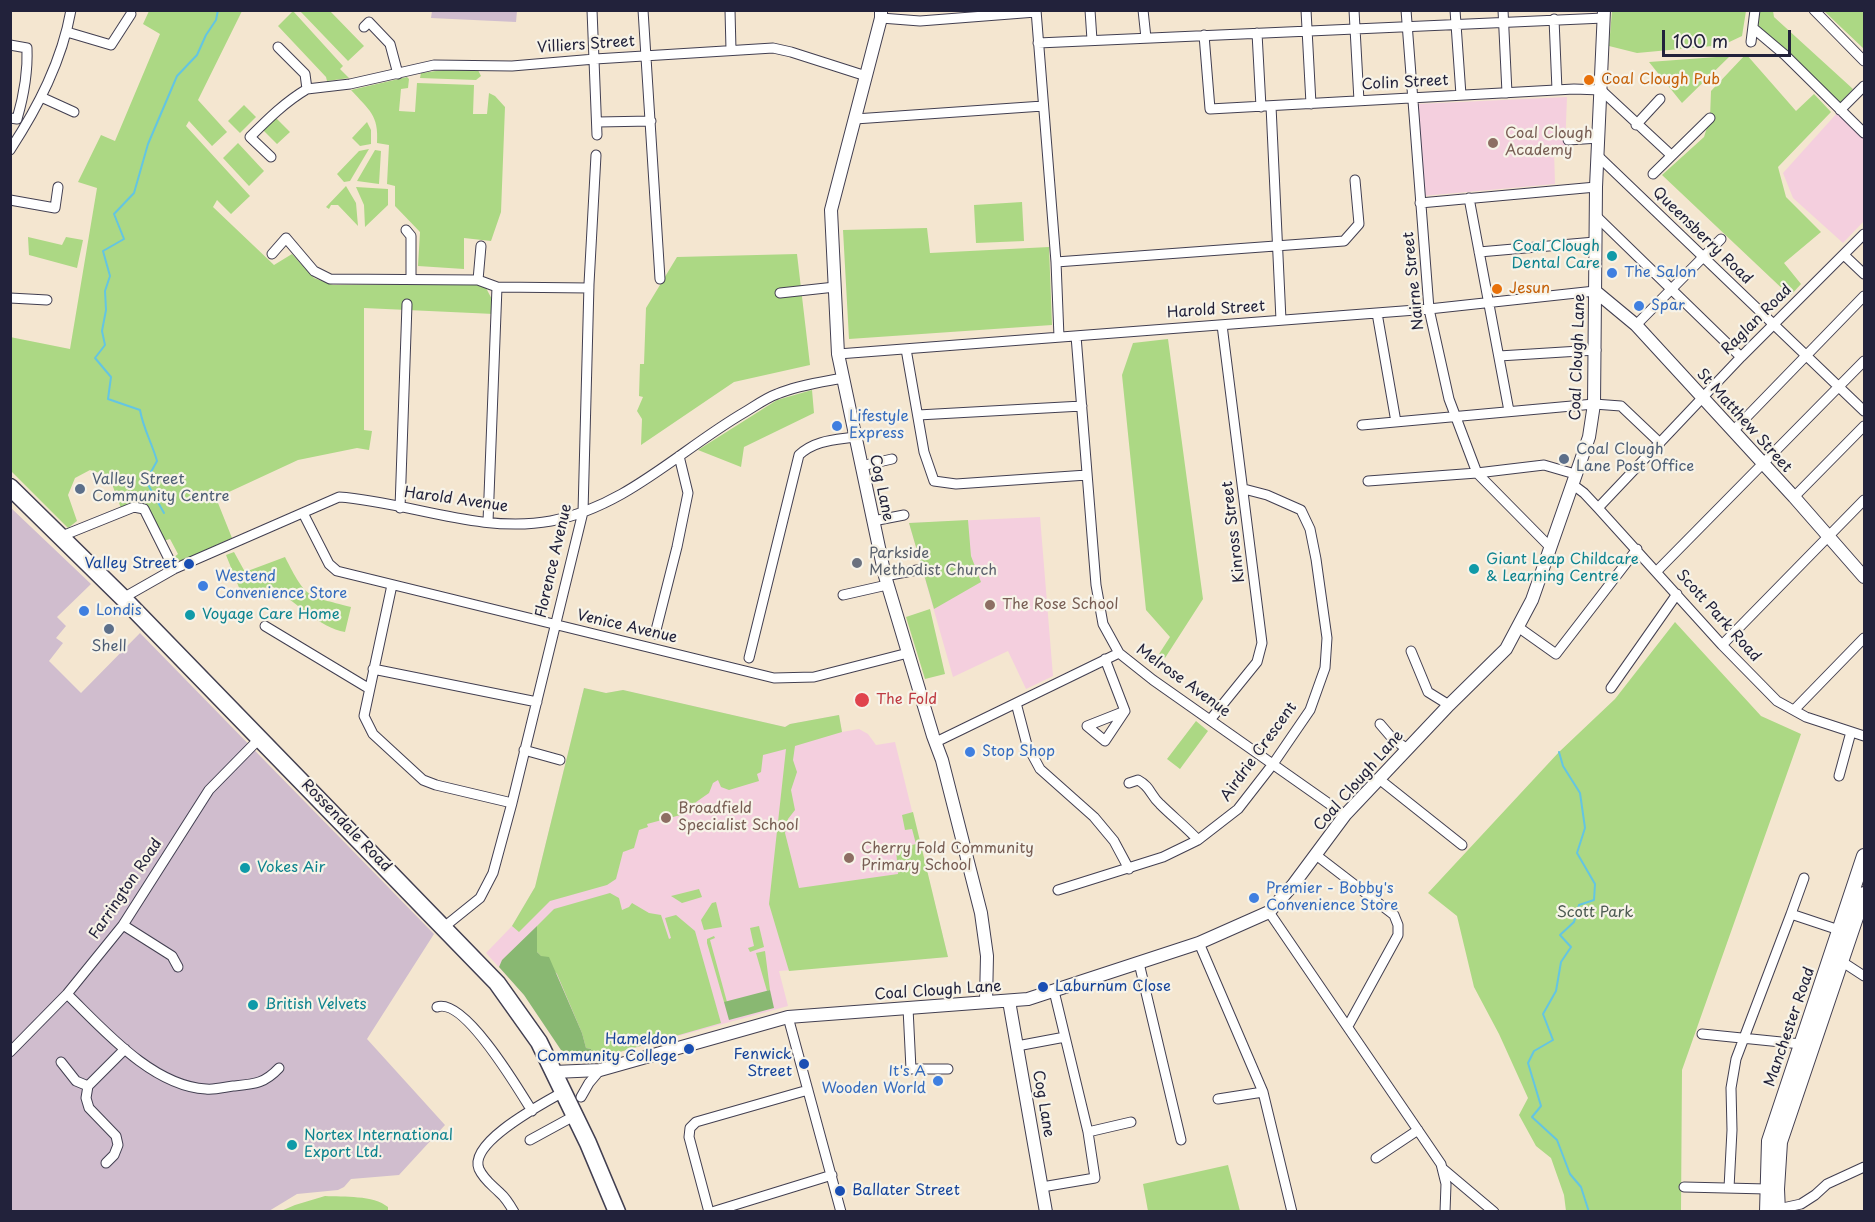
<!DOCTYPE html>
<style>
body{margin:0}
#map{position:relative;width:1875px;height:1222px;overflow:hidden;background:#f4e6d0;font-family:"Playpen Sans",sans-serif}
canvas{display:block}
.frame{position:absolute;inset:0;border:12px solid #22223b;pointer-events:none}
.scale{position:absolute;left:1662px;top:30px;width:129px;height:27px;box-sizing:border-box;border:3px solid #22223b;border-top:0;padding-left:8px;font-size:18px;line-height:21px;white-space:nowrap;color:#22223b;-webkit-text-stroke:4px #f7f3e8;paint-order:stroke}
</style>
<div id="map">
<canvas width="1875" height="1222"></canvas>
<div class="frame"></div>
<div class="scale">100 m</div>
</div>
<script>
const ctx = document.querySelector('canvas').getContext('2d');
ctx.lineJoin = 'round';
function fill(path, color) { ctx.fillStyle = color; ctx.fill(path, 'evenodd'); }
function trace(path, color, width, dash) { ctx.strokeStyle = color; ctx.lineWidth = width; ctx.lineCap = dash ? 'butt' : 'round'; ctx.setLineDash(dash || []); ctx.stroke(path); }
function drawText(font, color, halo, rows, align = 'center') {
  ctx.font = font + ' "Playpen Sans",sans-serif'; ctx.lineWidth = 4.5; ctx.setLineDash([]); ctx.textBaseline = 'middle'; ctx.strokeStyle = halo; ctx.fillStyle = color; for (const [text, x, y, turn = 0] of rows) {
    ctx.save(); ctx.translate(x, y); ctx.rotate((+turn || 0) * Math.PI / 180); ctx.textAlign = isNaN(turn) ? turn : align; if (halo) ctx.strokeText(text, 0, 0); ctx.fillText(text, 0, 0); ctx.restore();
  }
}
fill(new Path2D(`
 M1567 97 1565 149 1554 150 1555 184 1423 196 1417 104Z
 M1838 112 1864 138V221L1843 243 1793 198 1783 173Z
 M1040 517 1053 676 1026 689 1008 651 953 677 909 523Z
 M584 688 606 693 623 690 785 727 790 724 839 715 842 732 859 729 868 734 876 745 895 742 948 957 779 971 788 1006 595 1059 571 1057 561 1050 524 995 486 953 512 926 535 887Z`), '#f4cfde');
fill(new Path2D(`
 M432 11V10L517 11 516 22 431 18Z
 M10 507 91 584 57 617 66 626 56 638 63 643 49 661 81 693 140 633 434 934 367 1039 445 1125 399 1175 351 1179 344 1187 338 1190 297 1194 269 1211H11Z`), '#d0bdce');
fill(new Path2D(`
 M149 11H242L198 100 227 132 212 146 189 121 186 126 250 196 231 214 217 200 213 207 274 265 292 254 314 278 333 285 473 284 486 288 495 305 494 314 364 308V430L372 431 369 450 357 448 298 460 216 498 232 538 181 561 173 558 178 554 170 539 163 541 146 504 122 511 109 476 90 470 75 478 68 495 77 521 68 528 11 471 10 337 70 349 97 188 78 182 101 135 115 141 160 34 143 24Z
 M293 11 343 66 340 69 349 78 327 81 326 77 278 26Z
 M300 11H330L364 46 348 61Z
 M1612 11V10L1746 11 1742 36 1723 45 1637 53 1609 46Z
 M1758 11H1773L1774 17 1853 89 1840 103 1757 25Z
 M1824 11H1864V49Z
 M1746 54 1796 111 1814 94 1831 112 1778 167 1786 197 1821 232 1784 263 1801 284 1790 296 1662 175 1704 137 1710 118 1711 91Z
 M1730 56 1682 103 1649 62Z
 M451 69 478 70 481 76 476 80 420 78 421 73Z
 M407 77 409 79 408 88 401 89 399 111 415 112 417 83 474 85 473 114H487L489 93 495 96 505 107 501 212 491 241 464 238V269L418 266 420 232 395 206V186L387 184 389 145 377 143C379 115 369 110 351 90Z
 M244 105 256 117 240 133 228 121Z
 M276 118 290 132 277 144 263 130Z
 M367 122 371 130V144L360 146 352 138Z
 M238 143 264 171 249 186 223 158Z
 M369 149 350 181 344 182 337 174 359 151Z
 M375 150 381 151 379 184 357 181Z
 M346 186 356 203 358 226 338 205H331L329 209 326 207Z
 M356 187 388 189V205L365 227 364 205Z
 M1022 202 1024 241 976 243 974 205Z
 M927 228 930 253 1049 247 1052 325 849 339 843 230Z
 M28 237 62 245 66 237 83 240 77 268 29 255Z
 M797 254 810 365 734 382 641 445 642 419 637 411 643 397 639 396 640 364H644L646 308 677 257Z
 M1168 339 1203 599 1165 658 1159 654 1170 637 1146 610 1122 375 1133 343Z
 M812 390 814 413 744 447 741 467 698 450 777 400Z
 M968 520 971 556 981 582 934 609 909 523Z
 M234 552 245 572 285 557C307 600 306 595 351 607L345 632C320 628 294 601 273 587L240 590 226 555Z
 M930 609 945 674 925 679 906 617Z
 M1675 622 1761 716 1801 734 1682 1070 1681 1211H1566L1564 1195 1551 1158 1536 1146 1519 1115 1528 1098 1499 1034 1474 987 1457 916 1428 893 1559 752 1615 699Z
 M584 688 606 693 623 690 785 727 790 724 839 715 842 732 795 746 793 760 797 772 791 790 795 810 788 819 785 833 799 888 898 874 896 849 916 844 912 829 905 830 902 815 913 812 948 957 789 971 769 904 786 749 763 755 761 772 757 774 759 781 729 790 721 787 718 780 713 783 709 793 689 807 688 813 647 824 648 827 639 830 634 848 623 852 616 879 607 885 550 901 519 932 512 926 535 887Z
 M1196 721 1208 731 1180 769 1167 759Z
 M699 889 702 897 682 903 671 896Z
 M610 893 619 898 622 910 629 907 632 903 649 913 661 915 669 939 671 938 665 918 676 915 695 931 721 1023 595 1059 591 1049 586 1048 582 1033 557 974 537 952V926L554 909Z
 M716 902 722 927 704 930 701 920 712 903Z
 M759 926 764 947 750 952 748 948 754 946 750 928Z
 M714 936 715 938 710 940 727 1002H724L707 943V939Z
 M765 951 770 990 767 991 756 953Z
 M1228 1165 1240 1211H1148L1143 1184Z
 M325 1196C344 1197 373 1195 388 1207V1211H281L295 1205Z`), '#acd884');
fill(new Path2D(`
 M537 926V952L541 956 549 957 582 1033 586 1048 591 1049 595 1059 571 1057 561 1050 524 995 499 967 502 960Z
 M770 990 774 1008 729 1020 724 1002Z`), '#89b872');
trace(new Path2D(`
 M164 513 146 481 157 461C152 443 143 428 140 410L108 399 111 377 95 358 105 345 102 331 106 310 105 291 110 276 103 251 124 239 114 214 134 193 148 144 177 76 197 55 206 35 216 20 218 10
 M1559 752 1563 766 1580 793 1585 828 1577 853 1595 884 1594 900 1579 905 1574 922 1560 935 1571 947 1561 962 1556 991 1543 1014 1553 1040 1534 1051 1528 1063 1541 1106 1532 1117 1557 1140 1570 1174 1581 1187 1589 1212`), '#64c5e2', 2);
const street = new Path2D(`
 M592 10 597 135
 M643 10 660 279
 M730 10 731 50
 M1036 10 1056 262 1059 337
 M1090 10 1092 40
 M1143 10 1146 38
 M1306 10 1311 104
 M1354 10 1359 101
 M1406 10 1429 309 1449 399 1477 473 1550 547
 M1455 10 1461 95
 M1503 10 1507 93
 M1814 10 1864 61
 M881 18 920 21 1036 12
 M1554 19 1557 90
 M364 27 369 22 390 44 398 74
 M1753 28 1785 55 1864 133
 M67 32 111 45 131 14
 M1257 33 1261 107
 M1204 35 1210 109 1574 89 1601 90 1671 155
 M1751 42 1755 10
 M1038 43 1604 18
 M10 45 27 48C28 73 24 95 17 119L10 118
 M278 47 305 74 307 89
 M41 97 74 112
 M1271 106 1281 320
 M1840 110 1864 86
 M855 119 1043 106
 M598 122 651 121
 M1636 125 1660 99
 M1568 140 1599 138
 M10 150C38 107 62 61 71 10
 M1598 156 1864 411
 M271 157 250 137C268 119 285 102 307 89L350 84 434 65 512 66 595 59 773 48 791 52 866 76
 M1653 174 1710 118
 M1469 198 1509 411
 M10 200 55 208 58 187
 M1420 203 1596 187
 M1596 216 1741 357
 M406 230 411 236V279
 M1479 252 1595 242
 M272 254 286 238 314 271 330 279 478 280 497 287 589 288
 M1844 255 1864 274
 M1056 262 1344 241 1359 224 1355 180
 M478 280 481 246
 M780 293 835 287
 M10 298 47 300
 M1377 313 1396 422
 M1636 325 1721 239
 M1076 336 1096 585 1103 624 1119 653 1153 680 1345 815
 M906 349 924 452 934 481 956 484 1087 475
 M838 354 1429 309 1595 291
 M1499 356 1596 350
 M918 415 1082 406
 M1362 425 1594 404 1621 406 1660 443
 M1733 431 1864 296
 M861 466 892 459
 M1368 481 1477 473 1544 465 1575 474
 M1572 484 1584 493 1598 508 1722 645 1777 701 1806 717 1864 736
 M1794 497 1864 426
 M400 508 407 304
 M1598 508 1741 357 1864 234
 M303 513 329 564 337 571 774 678 814 677 908 653
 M873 521 904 515
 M488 522 497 287
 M62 536 134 507 144 509 174 569
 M1657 571 1864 361
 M885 576 917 570
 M392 585 364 716 373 734 423 780 436 785 512 803
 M843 595 887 585
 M123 598 174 569 339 497C409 502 480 534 551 521 626 507 681 449 745 412 755 406 766 398 777 394 798 385 822 382 843 378
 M265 626 368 688
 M1518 627 1556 654 1637 549
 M655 634 677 547 688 493 679 456
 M1722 645 1864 500
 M1411 651 1428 692 1449 705
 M749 658 799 455C815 440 835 440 855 437
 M1105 659 1125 711 1105 741 1087 726 1125 711
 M373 669 537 702
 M1611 688 1677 594
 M1016 703 1027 745 1040 769 1094 817 1114 841 1129 869
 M1794 710 1864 638
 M1210 720 1257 662 1262 643 1222 325
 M1380 724 1392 738 1407 749
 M936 742 1119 653
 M524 750 560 760
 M1839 776 1851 732
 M1379 779 1462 845
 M1129 783 1138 780C1151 787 1150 795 1160 804 1172 816 1186 827 1198 840
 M1316 855 1394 915 1398 925V935L1348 1026
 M1058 890 1163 857 1198 840 1238 809 1273 764 1310 710 1325 668 1327 638 1316 559 1310 529 1301 510 1267 495 1244 489
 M1269 912 1441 1164 1446 1184 1445 1212
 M1791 914 1804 878
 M123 925 172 956 178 967
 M444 927 480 898 493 873 512 803 583 512 589 284 596 155
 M1199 943 1263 1092 1292 1212
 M1841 961 1864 976
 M1139 963 1181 1140
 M67 994C103 1029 152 1086 206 1089 215 1090 225 1087 233 1086 254 1084 264 1084 279 1068
 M437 1007C464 997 519 1090 532 1111
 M908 1008 911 1069H948
 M788 1017 841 1212
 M1702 1034 1801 1044
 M1017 1046 1065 1037
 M10 1052 67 994 123 925 209 790 260 738
 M61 1062 76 1081 88 1086
 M581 1097 589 1083 600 1070
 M1218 1099 1263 1092
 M1088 1132 1131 1122
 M530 1140 574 1116
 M1376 1158 1418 1130
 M106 1163 114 1155 118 1145 116 1136 89 1108 86 1098 88 1086 125 1049
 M1443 1169 1494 1212
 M1042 1187 1095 1178 1088 1132 1054 991
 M1684 1187 1767 1189
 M1729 1188 1732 1130 1731 1088 1736 1059 1791 914 1839 930
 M1778 1209 1801 1204 1815 1195 1827 1184 1864 1167
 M514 1212C510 1205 506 1198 500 1193 492 1185 484 1180 479 1169 468 1142 544 1103 563 1092
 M709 1212 689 1137 690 1128 696 1122 808 1090
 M712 1212 832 1175`);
const secondary = new Path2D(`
 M881 10V18L831 210 838 354 885 576 933 736 942 760 981 913 987 956 986 1001
 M1595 291 1636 325 1794 497 1864 577
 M1009 1001 1046 1212
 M554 1072 600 1070 788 1017 1028 999 1199 943 1269 912 1293 885 1345 815 1449 705 1506 649 1532 600 1589 437 1594 404 1596 187 1604 10`);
const primary = new Path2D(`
 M1767 1212 1769 1141 1864 856
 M1778 1212 1777 1189 1780 1142 1864 894`);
const highway = new Path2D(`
 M10 487 123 598 497 983 539 1042 588 1143 617 1212`);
trace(street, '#423f51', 11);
trace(secondary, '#423f51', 14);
trace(primary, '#423f51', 16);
trace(highway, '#423f51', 19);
trace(street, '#fff', 9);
trace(secondary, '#fff', 12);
trace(primary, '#fff', 14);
trace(highway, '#fff', 16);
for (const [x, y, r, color] of [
 [1589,80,6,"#e8710a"],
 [1493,143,6,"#8d6e63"],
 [1612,256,6,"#0f9aa8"],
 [1612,273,6,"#3f7fe0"],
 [1497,289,6,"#e8710a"],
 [1639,306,6,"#3f7fe0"],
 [837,426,6,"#3f7fe0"],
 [1564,459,6,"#5c6f8a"],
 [80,489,6,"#5c6f8a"],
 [857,563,6,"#6b7280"],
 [189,564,6,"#1a4fb4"],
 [1474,569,6,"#0f9aa8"],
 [203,586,6,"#3f7fe0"],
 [990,605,6,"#8d6e63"],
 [84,611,6,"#3f7fe0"],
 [190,615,6,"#0f9aa8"],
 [109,629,6,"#5c6f8a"],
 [862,700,8,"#e0444e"],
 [970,752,6,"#3f7fe0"],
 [666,818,6,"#8d6e63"],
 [849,858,6,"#8d6e63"],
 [245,868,6,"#0f9aa8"],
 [1254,898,6,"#3f7fe0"],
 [1043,987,6,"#1a4fb4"],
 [253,1005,6,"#0f9aa8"],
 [689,1049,6,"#1a4fb4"],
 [804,1064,6,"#1a4fb4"],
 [938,1081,6,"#3f7fe0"],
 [292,1145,6,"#0f9aa8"],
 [840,1191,6,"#1a4fb4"]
]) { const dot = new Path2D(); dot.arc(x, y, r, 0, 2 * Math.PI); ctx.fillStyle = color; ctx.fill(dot); trace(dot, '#f7f3e8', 2); }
drawText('15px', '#22223b', '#f7f3e8', [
 ["Villiers Street",586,45,-4],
 ["Colin Street",1405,83,-3],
 ["Queensberry Road",1702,236,44],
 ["Nairne Street",1414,281,-96],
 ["Harold Street",1216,310,-4],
 ["Raglan Road",1757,320,-45],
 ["Coal Clough Lane",1578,357,-88],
 ["St Matthew Street",1744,421,48],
 ["Cog Lane",881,488,78],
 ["Harold Avenue",456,500,8],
 ["Kinross Street",1234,532,-97],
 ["Florence Avenue",554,561,-77],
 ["Scott Park Road",1718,616,48],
 ["Venice Avenue",627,627,13],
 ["Melrose Avenue",1183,681,36],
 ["Airdrie Crescent",1259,752,-54],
 ["Coal Clough Lane",1359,781,-49],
 ["Rossendale Road",346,826,46],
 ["Farrington Road",126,889,-56],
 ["Coal Clough Lane",938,991,-4],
 ["Manchester Road",1790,1027,-71],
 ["Cog Lane",1043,1104,80]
]);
drawText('15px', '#c56008', '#f7f3e8', [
 ["Coal Clough Pub",1601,80],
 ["Jesun",1509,289]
], 'left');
drawText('15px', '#785e54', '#f7f3e8', [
 ["Coal Clough",1505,134],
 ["Academy",1505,151],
 ["The Rose School",1002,605],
 ["Broadfield",678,809],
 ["Specialist School",678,826],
 ["Cherry Fold Community",861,849],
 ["Primary School",861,866]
], 'left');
drawText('15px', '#0d838f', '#f7f3e8', [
 ["Coal Clough",1600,247,"right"],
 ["Dental Care",1600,264,"right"],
 ["Giant Leap Childcare",1486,560],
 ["& Learning Centre",1486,577],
 ["Voyage Care Home",202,615],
 ["Vokes Air",257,868],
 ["British Velvets",265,1005],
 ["Nortex International",304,1136],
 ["Export Ltd.",304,1153]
], 'left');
drawText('15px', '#366cbe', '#f7f3e8', [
 ["The Salon",1624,273],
 ["Spar",1651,306],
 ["Lifestyle",849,417],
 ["Express",849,434],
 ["Westend",215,577],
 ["Convenience Store",215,594],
 ["Londis",96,611],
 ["Stop Shop",982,752],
 ["Premier - Bobby's",1266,889],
 ["Convenience Store",1266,906],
 ["It's A",926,1072,"right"],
 ["Wooden World",926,1089,"right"]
], 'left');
drawText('15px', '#4e5e75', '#f7f3e8', [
 ["Coal Clough",1576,450],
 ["Lane Post Office",1576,467],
 ["Valley Street",92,480],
 ["Community Centre",92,497],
 ["Shell",109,647,"center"]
], 'left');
drawText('15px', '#5b616d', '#f7f3e8', [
 ["Parkside",869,554],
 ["Methodist Church",869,571]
], 'left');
drawText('15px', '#164399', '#f7f3e8', [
 ["Valley Street",177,564],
 ["Laburnum Close",1055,987,"left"],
 ["Hameldon",677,1040],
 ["Community College",677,1057],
 ["Fenwick",792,1055],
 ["Street",792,1072],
 ["Ballater Street",852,1191,"left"]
], 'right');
drawText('15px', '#be3a42', '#f7f3e8', [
 ["The Fold",876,700]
], 'left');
drawText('15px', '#4b5951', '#f7f3e8', [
 ["Scott Park",1595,913]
]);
</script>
